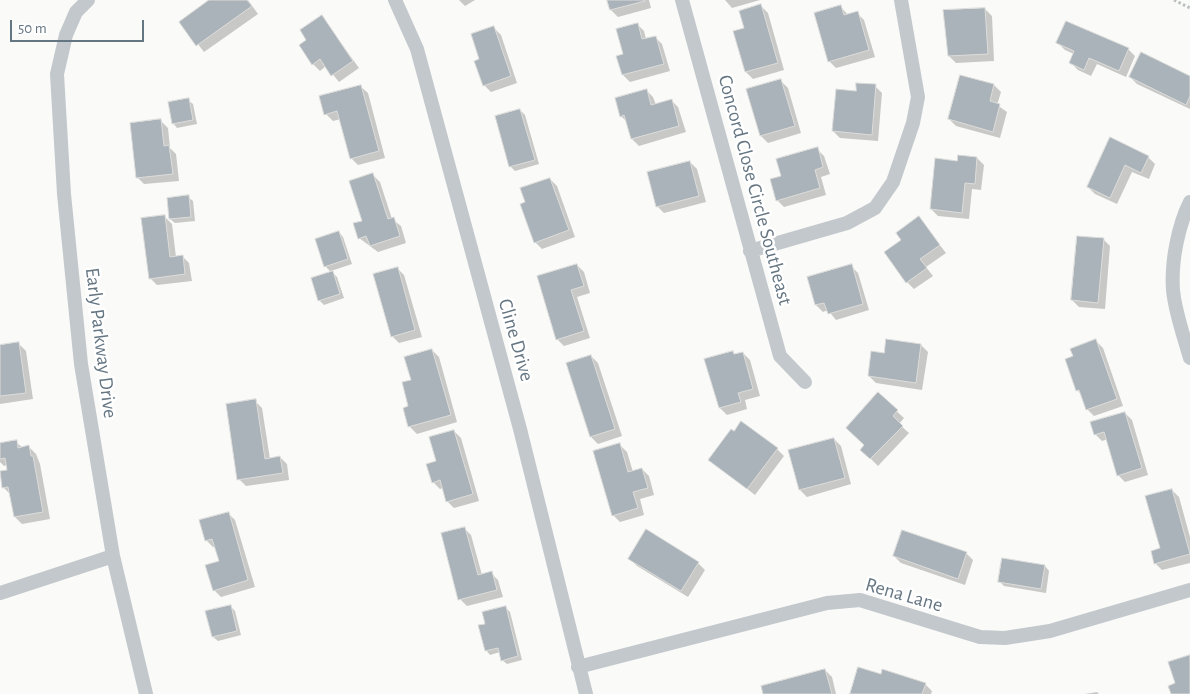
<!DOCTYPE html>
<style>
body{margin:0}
#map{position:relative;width:1190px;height:694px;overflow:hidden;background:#fafaf8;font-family:"Alegreya Sans",sans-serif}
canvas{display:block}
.scale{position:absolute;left:10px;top:20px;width:134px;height:22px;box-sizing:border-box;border:2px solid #657683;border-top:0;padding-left:6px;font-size:15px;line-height:18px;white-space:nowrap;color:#657683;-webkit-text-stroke:4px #fff;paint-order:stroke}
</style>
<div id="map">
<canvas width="1190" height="694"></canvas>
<div class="scale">50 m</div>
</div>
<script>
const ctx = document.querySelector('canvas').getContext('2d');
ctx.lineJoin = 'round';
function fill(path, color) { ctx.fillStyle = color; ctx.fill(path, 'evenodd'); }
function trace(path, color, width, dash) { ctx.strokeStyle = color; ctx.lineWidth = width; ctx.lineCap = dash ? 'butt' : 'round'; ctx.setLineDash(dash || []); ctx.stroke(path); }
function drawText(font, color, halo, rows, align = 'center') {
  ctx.font = font + ' "Alegreya Sans",sans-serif'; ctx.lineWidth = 5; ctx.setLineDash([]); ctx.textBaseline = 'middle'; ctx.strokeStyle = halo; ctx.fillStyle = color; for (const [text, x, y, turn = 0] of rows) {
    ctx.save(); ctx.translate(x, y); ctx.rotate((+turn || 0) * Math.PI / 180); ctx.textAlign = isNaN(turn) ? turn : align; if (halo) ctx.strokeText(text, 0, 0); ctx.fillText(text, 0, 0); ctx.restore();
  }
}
fill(new Path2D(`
 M214 0H248L258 14 204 52 181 22Z
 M459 0H475L465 6Z
 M608 0H649L651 8 618 17 611 10Z
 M725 0H760L732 8Z
 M761 6 768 13 784 70 753 79 746 72 734 32 745 29Z
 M840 6 848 15 857 13 864 20 875 57 836 68 829 61Z
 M985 9 992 16 994 61 956 63 949 56Z
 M322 17 359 68 339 82 326 66 320 71 313 64 308 40Z
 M637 24 644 31 646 39 655 37 662 44 670 71 630 82 623 75Z
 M494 28 501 35 517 83 491 92 484 85Z
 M1058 43 1128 49 1135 56 1126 77 1097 64 1091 76 1078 70 1071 63 1074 54 1065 50Z
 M1130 77 1190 78V109L1137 84Z
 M781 81 788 88 801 133 768 143 761 136Z
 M994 85 1001 92 997 105 1007 112 1000 138 956 126 949 119Z
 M360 86 368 93 385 158 358 165 351 158 341 119 333 121 326 114Z
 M875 86 882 93 878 141 840 138 833 131 857 93Z
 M646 90 653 97 656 105 671 100 678 107 686 132 639 146 632 139 627 122 621 116Z
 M188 100 193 104 197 124 177 128 173 123Z
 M520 110 525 115 539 164 515 171 510 166Z
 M161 121 168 128 170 148 176 154 179 181 144 184 137 177Z
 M1110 139 1148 157 1155 164 1149 179 1132 172 1117 204 1095 194 1088 187Z
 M817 149 824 156 830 174 821 177 826 195 784 207 777 200 783 177Z
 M977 158 984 165 981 190 972 189 969 219 938 216 931 209 958 162Z
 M690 162 697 169 706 202 664 213 657 206Z
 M373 175 380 182 392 219 401 226 406 243 378 252 359 238Z
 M550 179 557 186 575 237 542 249 535 242Z
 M188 197 193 201 195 221 175 223 170 219Z
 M165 217 172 224 176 257 182 256 189 263 192 281 157 285 150 278Z
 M919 218 946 253 926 267 933 276 914 289 907 282 902 240Z
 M339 232 343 237 352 264 331 271 337 277 344 298 324 305 319 300 332 273 326 267 317 239Z
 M1103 239 1110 246 1105 309 1079 307 1072 300Z
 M577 265 584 272 590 293 577 297 590 338 564 346 557 339Z
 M851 266 858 273 869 310 836 320 828 310 823 312 816 305Z
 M397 268 404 275 422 337 399 343 392 336Z
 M1096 341 1103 348 1123 406 1094 416 1087 409 1082 395 1077 390 1075 357Z
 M19 344 26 351 33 399 0 404V347Z
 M921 345 928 352 922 390 876 383 869 376 885 354Z
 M432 350 439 357 457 422 417 434 410 427 404 408 410 407 412 381Z
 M732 352 735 355 743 353 750 360 760 396 745 400 747 409 727 415 720 408Z
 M591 356 598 363 622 436 598 444 591 437 567 364Z
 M878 394 904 418 899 424 909 433 878 466 862 450 866 445Z
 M255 401 262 408 270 459 280 457 287 464 289 480 246 486 239 479Z
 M1125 413 1132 420 1148 475 1125 482 1118 475 1108 439 1102 441 1095 434Z
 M454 431 461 438 479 501 454 508 447 501 443 488 440 489 433 482 438 462Z
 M834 439 841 446 851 484 807 497 800 490Z
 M16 442 23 448 29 447 36 454 40 464 50 519 22 524 15 517 11 495 3 487 9 471 8 465 4 466 0 462V444Z
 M620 445 627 452 633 472 642 469 649 476 654 495 640 499 644 515 620 522 613 515Z
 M777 449 784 456 755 495 710 460Z
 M1172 490 1179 497 1190 537V563L1162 570 1155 563 1162 549Z
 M228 513 235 520 255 587 221 597 214 590 220 562 216 547H213L206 540Z
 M464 528 471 535 482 575 491 573 498 580 503 597 467 606 460 599Z
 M966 553 973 560 965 585 901 563 894 556Z
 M630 559 698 563 705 570 688 597 637 566Z
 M1045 566 1049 571 1046 593 1004 586 999 581Z
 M230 606 235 611 241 635 218 641 213 637 207 612Z
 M506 608 510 612 522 660 507 664 502 660 500 652 490 655 486 650V625Z
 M825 670 832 677 836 694H765Z
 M882 675 925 684 932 691 931 694H851Z
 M1097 692 1099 694H1085Z`), '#0003');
const building = new Path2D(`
 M209 0H247L252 6 196 46 179 22Z
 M607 0H644L645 1 610 10Z
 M761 4 778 63 745 72 733 31 744 28 739 11Z
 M841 5 844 15 858 11 869 50 828 62 814 13Z
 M985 8 988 54 948 56 943 10Z
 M322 15 353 61 331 76 320 59 312 65 299 45 306 40 300 30Z
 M1066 21 1129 48 1119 71 1089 58 1084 70 1069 63 1074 51 1056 43Z
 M638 23 642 39 656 36 664 64 622 75 616 56 623 54 616 29Z
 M494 26 511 76 483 86 474 61 479 59 471 34Z
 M1141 52 1190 76V96L1186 105 1129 77Z
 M960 75 994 84 990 101 1000 104 993 132 948 119Z
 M781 79 795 126 760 136 746 89Z
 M856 83 876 84 872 135 832 131 836 89 856 91Z
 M361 85 379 151 350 159 337 111 324 115 319 96Z
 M647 89 651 105 672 99 679 126 631 139 624 115 620 117 615 98Z
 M189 98 193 120 172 124 168 102Z
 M520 109 535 160 509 167 495 116Z
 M161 119 164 146 169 145 173 174 136 178 130 123Z
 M1110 137 1149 156 1141 173 1125 165 1110 198 1087 187Z
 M818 147 823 167 815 170 820 188 776 201 770 179 781 176 776 159Z
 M958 155 977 157 975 184 965 183 962 213 930 209 935 158 957 161Z
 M690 161 699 196 656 207 647 172Z
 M373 173 388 219 394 217 400 236 370 246 366 236 358 239 353 223 362 221 349 181Z
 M550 178 569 230 534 243 520 204 525 202 520 188Z
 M189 195 191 217 169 219 167 198Z
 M165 215 170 257 183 255 185 274 149 279 141 218Z
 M919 216 940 245 920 259 927 268 906 283 884 252 901 240 896 233Z
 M339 231 348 259 324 267 315 239Z
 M1077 236 1104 238 1098 303 1071 300Z
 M577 264 584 286 571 290 584 331 556 340 537 276Z
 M852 264 863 304 828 314 824 303 815 305 807 277Z
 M398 267 415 330 391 337 373 274Z
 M333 271 340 294 318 301 311 278Z
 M886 339 921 344 916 383 868 376 871 351 884 353Z
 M1096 339 1117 399 1086 410 1079 390 1076 391 1065 359 1073 356 1070 349Z
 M19 342 26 393 0 396V345Z
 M432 349 451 415 408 427 403 408 408 406 402 382 411 380 404 357Z
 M733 351 734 354 743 352 753 389 738 393 741 402 719 408 704 359Z
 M591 355 615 429 590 437 566 363Z
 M878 392 898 410 893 416 903 426 870 459 860 450 864 445 846 428Z
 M256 399 265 459 280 456 283 473 237 480 226 404Z
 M1125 412 1142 468 1117 476 1104 432 1094 435 1090 422Z
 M741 421 778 448 747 489 708 460 731 429 734 431Z
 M454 430 473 494 446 502 440 480 432 483 426 464 436 461 429 437Z
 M834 438 845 478 799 490 788 450Z
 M17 440 18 448 29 445 31 456H33L43 512 14 517 8 487 2 488 0 471 7 470 5 458 0 459V443Z
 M620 443 628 472 642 468 648 488 633 492 638 508 612 516 593 451Z
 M1172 489 1190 554 1154 564 1151 551 1160 548 1145 496Z
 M229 512 248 580 213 591 205 565 219 561 212 539 205 541 199 520Z
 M465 527 478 575 492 571 497 590 458 600 441 533Z
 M646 529 699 562 681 591 628 559Z
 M902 530 967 552 958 579 893 556Z
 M1002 558 1045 565 1041 589 998 582Z
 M231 605 237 631 212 637 205 611Z
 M506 606 518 656 501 661 498 648 485 651 478 625 485 624 482 612Z
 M1190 655V694H1171L1168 686 1175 683 1168 662Z
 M858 667 881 674 882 669 926 683 922 694H850Z
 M825 669 832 694H763L761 686Z`);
fill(building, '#aab3b9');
trace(building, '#dcdcda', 1);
trace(new Path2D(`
 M1174 0 1190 8`), '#bbbfc2', 3, [2.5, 2.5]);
trace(new Path2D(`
 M88 0 76 12 66 35 57 74 64 194 81 364 113 556 146 694
 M395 0 417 49 520 429 586 694
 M682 0 780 356 805 382
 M1190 202C1178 226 1171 262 1173 290 1175 312 1184 337 1190 358
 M750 251 847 223 875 208 893 182 913 123 918 97 901 0
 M0 593 113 556
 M578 667 827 603 860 600 980 637 1005 638 1050 631 1190 590`), '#c3c8cc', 14);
drawText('20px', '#657683', '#fff', [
 ["Concord Close Circle Southeast",755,190,75],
 ["Cline Drive",516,340,74],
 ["Early Parkway Drive",101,343,83],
 ["Rena Lane",904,595,16]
]);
</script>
